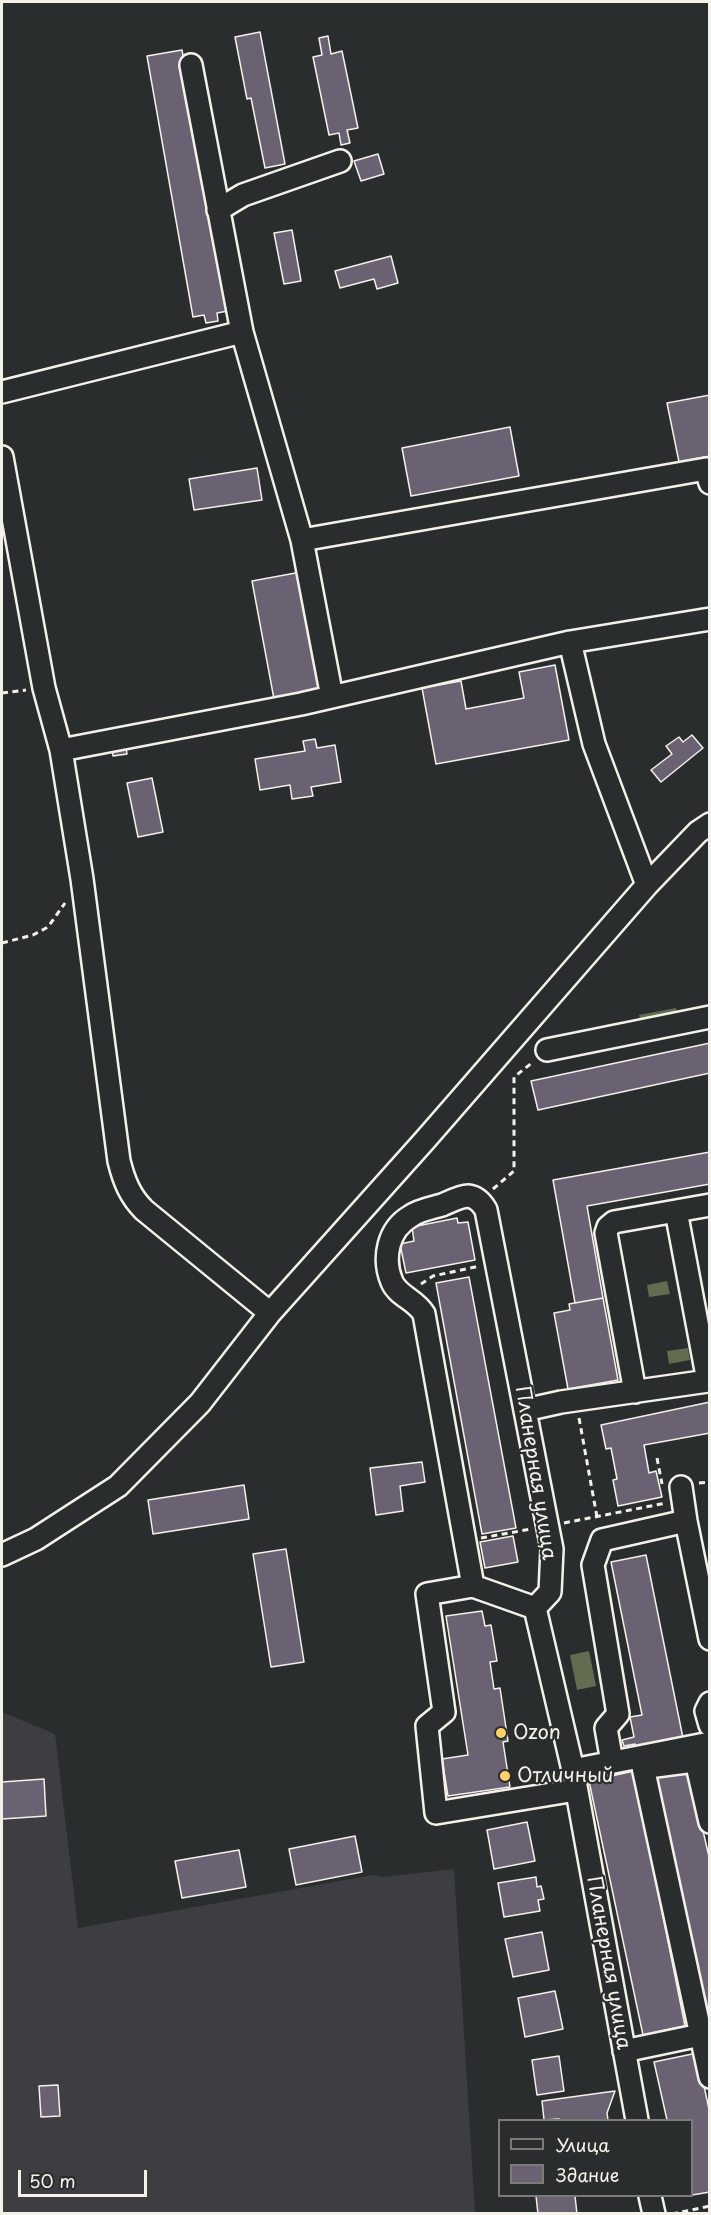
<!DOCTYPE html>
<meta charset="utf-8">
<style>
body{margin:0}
#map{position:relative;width:711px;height:2215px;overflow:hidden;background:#2a2d2e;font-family:"Playpen Sans",sans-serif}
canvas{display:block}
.frame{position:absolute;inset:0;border:3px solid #f4f1e8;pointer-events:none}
.legend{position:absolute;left:498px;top:2119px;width:195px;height:78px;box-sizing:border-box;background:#2a2d2e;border:2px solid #7b7b78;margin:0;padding:8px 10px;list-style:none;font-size:18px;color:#f4f1e8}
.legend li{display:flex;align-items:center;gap:12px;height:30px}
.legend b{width:30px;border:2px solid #7b7b78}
.scale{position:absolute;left:18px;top:2170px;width:129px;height:27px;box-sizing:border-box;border:3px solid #f4f1e8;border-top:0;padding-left:8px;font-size:18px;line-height:21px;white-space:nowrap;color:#f4f1e8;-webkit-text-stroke:4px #2a2d2e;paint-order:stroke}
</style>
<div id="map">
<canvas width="711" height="2215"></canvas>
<div class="frame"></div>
<ul class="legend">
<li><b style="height:8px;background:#2a2d2e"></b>Улица</li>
<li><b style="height:16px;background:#6a6172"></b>Здание</li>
</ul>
<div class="scale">50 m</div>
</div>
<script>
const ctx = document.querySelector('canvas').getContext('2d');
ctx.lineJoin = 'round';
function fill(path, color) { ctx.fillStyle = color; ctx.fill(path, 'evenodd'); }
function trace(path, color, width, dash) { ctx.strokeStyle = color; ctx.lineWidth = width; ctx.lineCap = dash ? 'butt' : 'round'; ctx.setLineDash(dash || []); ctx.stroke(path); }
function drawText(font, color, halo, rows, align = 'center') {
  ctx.font = font + ' "Playpen Sans",sans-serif'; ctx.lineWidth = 4.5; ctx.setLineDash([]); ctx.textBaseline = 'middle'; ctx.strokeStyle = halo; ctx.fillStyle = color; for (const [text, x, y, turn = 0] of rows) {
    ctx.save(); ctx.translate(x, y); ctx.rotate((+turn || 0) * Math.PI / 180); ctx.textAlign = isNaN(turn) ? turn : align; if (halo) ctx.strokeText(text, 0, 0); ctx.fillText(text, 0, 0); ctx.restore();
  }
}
fill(new Path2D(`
 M2 1712 55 1734 78 1928 373 1875 383 1877 454 1869 475 2213H2Z`), '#3d3d42');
fill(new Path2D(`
 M676 1008 678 1018 641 1025 639 1015Z
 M667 1281 670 1294 649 1297 647 1285Z
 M688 1348 690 1360 669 1364 667 1351Z
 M589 1651 596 1686 577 1690 570 1655Z`), '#636b51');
const building = new Path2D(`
 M260 32 285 164 265 168 251 98 247 99 235 37Z
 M328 36 331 54 342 51 358 128 347 130 350 143 341 145 339 133 329 135 313 57 322 55 319 38Z
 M182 50 228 311 217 313 218 321 206 323 204 315 193 317 147 56Z
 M378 154 384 174 361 181 354 161Z
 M292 230 301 281 284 284 274 233Z
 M391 256 398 283 377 289 374 279 340 288 335 271Z
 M710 395V456L679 462 667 403Z
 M510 427 519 476 411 496 402 448Z
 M257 468 262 500 194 510 189 479Z
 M301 572 323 690 274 699 252 581Z
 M555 665 569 740 436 764 422 688 461 681 466 709 524 698 519 672Z
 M692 735 703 748 661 782 651 770 672 754 666 746 679 737 683 742Z
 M315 739 317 748 335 745 341 782 311 787 313 796 292 799 290 785 260 790 255 759 305 751 303 741Z
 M126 746 127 754 113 756 112 748Z
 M152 778 163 832 138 837 127 783Z
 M710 1043V1073L538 1110 531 1081Z
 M710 1152V1184L587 1206 603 1298 575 1303 553 1180Z
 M457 1218 458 1223 468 1222 475 1260 406 1273 400 1244 414 1241 412 1227Z
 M469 1277 516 1528 482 1534 436 1283Z
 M603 1298 618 1380 568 1389 554 1313 570 1310 569 1304Z
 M710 1402V1433L644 1445 649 1473 656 1471 662 1497 618 1506 613 1480 617 1479 611 1448 606 1449 601 1425Z
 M422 1462 425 1482 400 1486 403 1511 376 1515 370 1468Z
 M244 1485 249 1519 153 1534 148 1500Z
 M513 1536 518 1562 485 1568 480 1542Z
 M286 1549 304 1662 271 1667 253 1554Z
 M646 1555 684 1743 637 1753 635 1744 624 1746 622 1740 634 1737 630 1717 642 1715 611 1562Z
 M482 1611 485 1626 491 1625 497 1661 490 1662 494 1689 500 1688 508 1741 503 1742 510 1787 448 1796 442 1759 468 1755 446 1616Z
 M689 1770 710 1861V2020L706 2021 653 1776Z
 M634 1771 685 2026 643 2035 589 1781Z
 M44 1779 46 1816 2 1819V1782Z
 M527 1822 535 1861 494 1869 487 1830Z
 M355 1836 362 1872 296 1885 289 1849Z
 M239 1850 246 1887 182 1898 175 1861Z
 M536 1877 537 1887 541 1886 544 1899 538 1900 540 1911 504 1917 498 1883Z
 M542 1932 549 1970 513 1977 505 1939Z
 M555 1991 563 2029 525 2037 518 1998Z
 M697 2053 710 2114V2192L692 2195V2120H667L654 2062Z
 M559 2056 564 2091 537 2095 532 2060Z
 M58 2085 60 2116 41 2117 39 2086Z
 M615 2091 607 2113 608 2120H560L559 2119 544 2120 542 2101Z
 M536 2196H575L577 2214H538Z`);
fill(building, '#6a6172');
trace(building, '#f4f1e8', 1.5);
const minor = new Path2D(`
 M191 65 242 332
 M218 210 243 195 340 161
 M2 392 242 332 302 540 706 469 710 483
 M2 457 44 688 61 750 82 879 119 1161C124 1181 130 1196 144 1210L270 1313 425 1140 647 885 698 832 710 824
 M302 540 332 697
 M570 642 710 619
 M61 750 301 704 570 642 594 744 647 885
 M547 1050 710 1017
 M635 1392 606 1233 608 1227 614 1222 676 1211
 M525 1410 561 1402 708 1381 676 1211 710 1205
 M681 1487 686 1521 710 1639
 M2 1555 36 1539 118 1486 200 1403 270 1313
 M473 1586 424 1314C416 1300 398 1296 392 1282 382 1258 388 1229 411 1216 419 1210 432 1208 442 1205 449 1202 461 1196 468 1196 477 1197 482 1203 486 1210L552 1549 550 1592 535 1608 573 1770 637 2120
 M535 1608 473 1586 427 1594 444 1712 427 1726 436 1813 576 1790
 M710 1703 706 1711 710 1725
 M696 1761 710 1822
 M612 1762 606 1728 618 1714 593 1565 602 1540 686 1521
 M643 1767 710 2077
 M648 1767 710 1759
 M573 1770 710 1743
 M624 2051 710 2033
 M650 2196 654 2214`);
trace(minor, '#f4f1e8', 26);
trace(new Path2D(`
 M2 693 26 690
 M2 943 33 935 48 927 65 903
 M493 1189 514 1171V1077L533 1062
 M421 1284 433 1276 480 1266
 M579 1418 597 1517
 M657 1458 662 1484
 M699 1483 710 1482
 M564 1523 666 1503
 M481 1538 531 1529
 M672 2214 710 2206`), '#f4f1e8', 3, [6, 4.5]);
trace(minor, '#2a2d2e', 21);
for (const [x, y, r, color] of [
 [501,1733,6,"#ffd166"],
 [505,1776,6,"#ffd166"]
]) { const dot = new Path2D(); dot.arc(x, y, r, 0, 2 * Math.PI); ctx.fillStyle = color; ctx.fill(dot); trace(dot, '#2a2d2e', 2); }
drawText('20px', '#f4f1e8', '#2a2d2e', [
 ["Планерная улица",535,1473,81],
 ["Планерная улица",608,1963,80]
]);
drawText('20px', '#f4f1e8', '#2a2d2e', [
 ["Ozon",513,1733],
 ["Отличный",517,1776]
], 'left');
</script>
